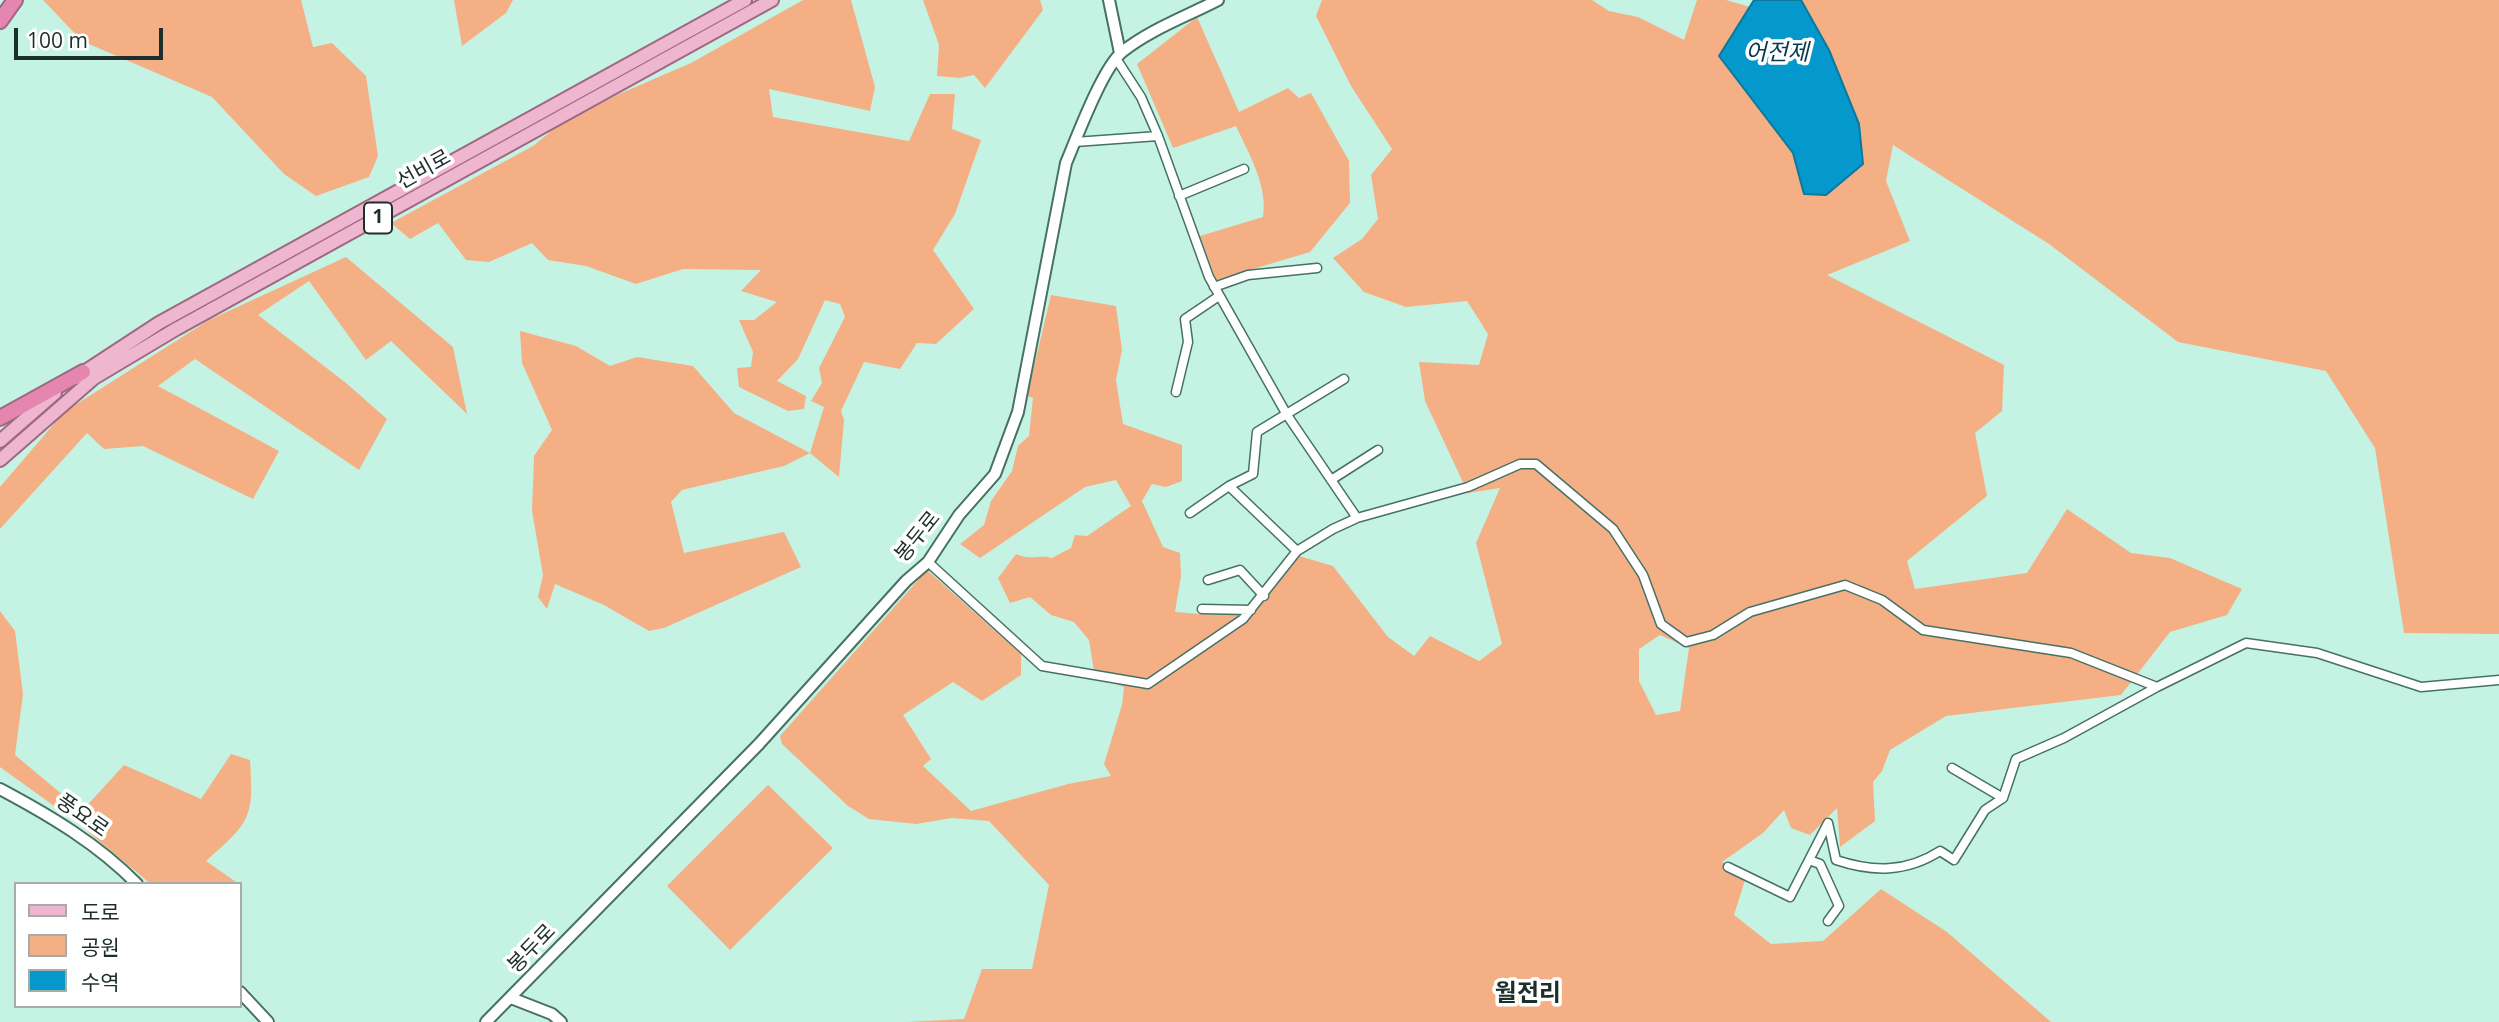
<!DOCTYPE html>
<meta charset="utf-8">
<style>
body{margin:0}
#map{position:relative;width:2499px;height:1022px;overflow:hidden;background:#c5f3e3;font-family:"Open Sans","Noto Sans KR",sans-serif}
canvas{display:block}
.legend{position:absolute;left:14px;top:882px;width:228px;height:126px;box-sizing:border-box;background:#fff;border:2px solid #a5acaa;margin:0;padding:9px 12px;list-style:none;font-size:21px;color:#1d2f2a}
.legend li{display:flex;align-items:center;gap:14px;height:35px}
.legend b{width:35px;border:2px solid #a5acaa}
.scale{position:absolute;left:14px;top:28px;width:149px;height:32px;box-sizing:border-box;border:4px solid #1d2f2a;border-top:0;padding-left:9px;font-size:21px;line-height:24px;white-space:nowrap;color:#1d2f2a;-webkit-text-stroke:5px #fff;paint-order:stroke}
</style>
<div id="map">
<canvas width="2499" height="1022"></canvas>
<ul class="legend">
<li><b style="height:9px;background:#efb6d0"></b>도로</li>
<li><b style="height:19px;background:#f5af85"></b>공원</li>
<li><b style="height:19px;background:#0598cc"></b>수역</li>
</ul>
<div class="scale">100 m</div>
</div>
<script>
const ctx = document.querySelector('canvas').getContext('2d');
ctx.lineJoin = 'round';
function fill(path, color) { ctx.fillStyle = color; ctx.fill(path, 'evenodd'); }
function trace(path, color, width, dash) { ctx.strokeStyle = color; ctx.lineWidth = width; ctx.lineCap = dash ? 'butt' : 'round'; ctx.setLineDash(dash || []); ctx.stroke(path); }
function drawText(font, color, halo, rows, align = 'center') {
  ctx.font = font + ' "Open Sans","Noto Sans KR",sans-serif'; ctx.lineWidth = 7; ctx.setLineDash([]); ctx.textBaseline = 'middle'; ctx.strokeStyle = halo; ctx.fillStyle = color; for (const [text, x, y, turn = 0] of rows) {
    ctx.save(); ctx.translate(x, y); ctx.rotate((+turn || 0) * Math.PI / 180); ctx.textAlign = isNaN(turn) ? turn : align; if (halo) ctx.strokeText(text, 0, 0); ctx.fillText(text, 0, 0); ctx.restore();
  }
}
fill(new Path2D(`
 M43 0H301L313 47 332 43 366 76 378 156 369 177 316 196 284 174 212 97 82 41Z
 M454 0H513L506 13 462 46Z
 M803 0H851L875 87 870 111 769 89 773 117 909 141 930 94H955L952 129 981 140 955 214 933 250 974 309 936 344 917 343 900 369 864 362 841 411 844 420 839 477 810 453 784 466 682 490 671 502 684 553 784 532 801 567 664 628 649 631 604 605 555 584 547 609 538 597 543 575 532 511 534 456 552 430 522 363 520 331 576 346 610 366 637 357 693 366 734 413 810 453 824 407 811 401 822 383 819 368 845 317 840 304 825 300 798 359 777 381 806 396 804 409 788 411 739 387 737 368 751 367 753 352 739 320H754L777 302 741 291 761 270 683 269 636 284 586 266 548 260 532 243 489 262 466 260 438 223 410 239 391 223 533 146 555 128 617 95 691 63Z
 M923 0H1040L1043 10 985 88 974 75 960 78 937 76 939 45Z
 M1322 0H1592L1609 11 1638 17 1684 40 1697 0H1726L1750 7 1719 57 1793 153 1804 194 1862 164 1859 124 1829 50 1801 0H2499V634L2404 633 2375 448 2326 371 2178 342 2049 244 1893 145 1886 181 1910 241 1827 275 2004 365 2002 411 1975 433 1987 496 1907 561 1915 589 2027 573 2067 509 2131 553 2170 558 2242 589 2227 615 2170 632 2121 695 1946 716 1890 750 1882 771 1873 782 1875 821 1840 847 1837 808 1810 835 1791 828 1784 810 1763 833 1722 862 1745 880 1734 915 1771 944 1823 941 1881 889 1947 932 2051 1022H905L964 1019 982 969H1032L1049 885 989 821 952 818 916 824 869 819 848 806 782 744 780 736 927 570 1021 654V675L982 701 953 682 903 715 931 759 923 766 971 811 1068 784 1111 776 1104 764 1122 705 1124 687 1095 677 1089 640 1074 622 1051 615 1030 597 1010 603 998 578 1016 554C1033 561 1039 554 1052 558L1071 548 1075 535 1087 536 1131 506 1116 480 1085 487 980 558 960 544 984 525 991 501 1012 471 1018 446 1029 436 1033 398 1027 396 1051 295 1116 306 1122 350 1116 380 1123 424 1182 445V481L1166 487 1152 484 1142 501 1163 547 1180 553 1181 576 1175 612C1256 618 1249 622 1299 556L1333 566 1388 637 1414 656 1430 636 1479 661 1502 644 1476 543 1500 488 1468 493 1425 401 1419 362 1479 365 1488 334 1467 301 1406 307 1364 292 1333 258 1362 239 1378 219 1371 175 1392 149 1351 86 1316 16ZM1660 635 1689 648 1680 711 1656 715 1639 681V649Z
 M1197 17 1239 112 1288 88 1299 98 1311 93 1349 161 1350 203 1310 252 1216 280 1200 236 1263 217C1268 186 1249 154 1236 126L1173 148 1137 64Z
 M346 257 453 347 467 414 391 341 366 360 309 281 258 315 346 383 387 419 359 470 195 359 158 386 279 451 253 499 143 446 104 449 87 433 0 529V487L64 412 209 320Z
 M0 611 15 631 23 694 15 755 82 811 124 765 201 799 231 754 250 760C254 819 250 822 206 861L236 882 151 884 75 821 0 767Z
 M768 785 833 848 730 950 667 886Z`), '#f5af85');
const water = new Path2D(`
 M1754 0H1801L1829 50 1859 124 1863 164 1826 195 1804 194 1793 153 1719 56Z`);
fill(water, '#0598cc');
trace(water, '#0c789b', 2);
const street = new Path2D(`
 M1117 60 1141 97 1158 136 1209 277 1287 415 1357 518
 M1075 142 1158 136
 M1179 196 1244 169
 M1214 287 1248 275 1317 268
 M1176 392 1188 342 1185 319 1219 296
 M1331 480 1378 450
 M1229 486 1253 474 1257 432 1344 379
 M1190 513 1229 486 1297 551
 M928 562 1042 666 1148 684 1243 619 1297 551 1333 529 1357 518 1468 487 1520 464H1536L1613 529 1643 575 1661 624 1686 642 1713 635 1750 612 1845 585 1882 600 1923 630 2071 653 2157 687 2246 643 2317 653 2421 687 2499 680
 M1208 580 1240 570 1264 596
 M1202 609 1251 610
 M1952 768 2003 798
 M1809 860 1820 864 1839 906 1828 921
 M1728 867 1790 897 1828 823 1836 860C1872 872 1906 873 1940 851L1954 860 1985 810 2003 798 2016 759 2064 738 2157 687`);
const secondary = new Path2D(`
 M1109 0 1120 53
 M0 789C49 815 98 844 137 884
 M240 992 268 1022
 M511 998 552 1014 561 1022
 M486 1022 759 744 906 581 928 562 959 515 995 474 1018 412 1066 163C1077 137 1102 69 1122 52 1149 30 1187 16 1218 0`);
const primary = new Path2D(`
 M75 378 159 323 745 0
 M0 441 55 393
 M0 460 94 378 176 329 772 0`);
const highway = new Path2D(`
 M0 21 15 0
 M0 418 83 372`);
trace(street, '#467164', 11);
trace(secondary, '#467164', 14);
trace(primary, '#9f6882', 16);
trace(highway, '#9f6882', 18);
trace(street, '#fff', 8);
trace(secondary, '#fff', 10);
trace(primary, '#efb6d0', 12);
trace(highway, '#e586b1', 14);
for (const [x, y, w] of [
 [378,218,28]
]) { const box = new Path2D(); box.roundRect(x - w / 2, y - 15.5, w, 31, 5); ctx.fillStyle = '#fff'; ctx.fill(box); trace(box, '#1d2f2a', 2); }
drawText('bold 19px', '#1d2f2a', null, [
 ["1",378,218]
]);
drawText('21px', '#1d2f2a', '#fff', [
 ["선비로",424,170,-29],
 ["봉두로",918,537,-51],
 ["풍요로",82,816,35],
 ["봉두로",532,949,-46]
]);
drawText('italic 23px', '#053a50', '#fff', [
 ["어전제",1777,53]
]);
drawText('bold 24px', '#1d2f2a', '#fff', [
 ["월전리",1528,994]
]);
</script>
